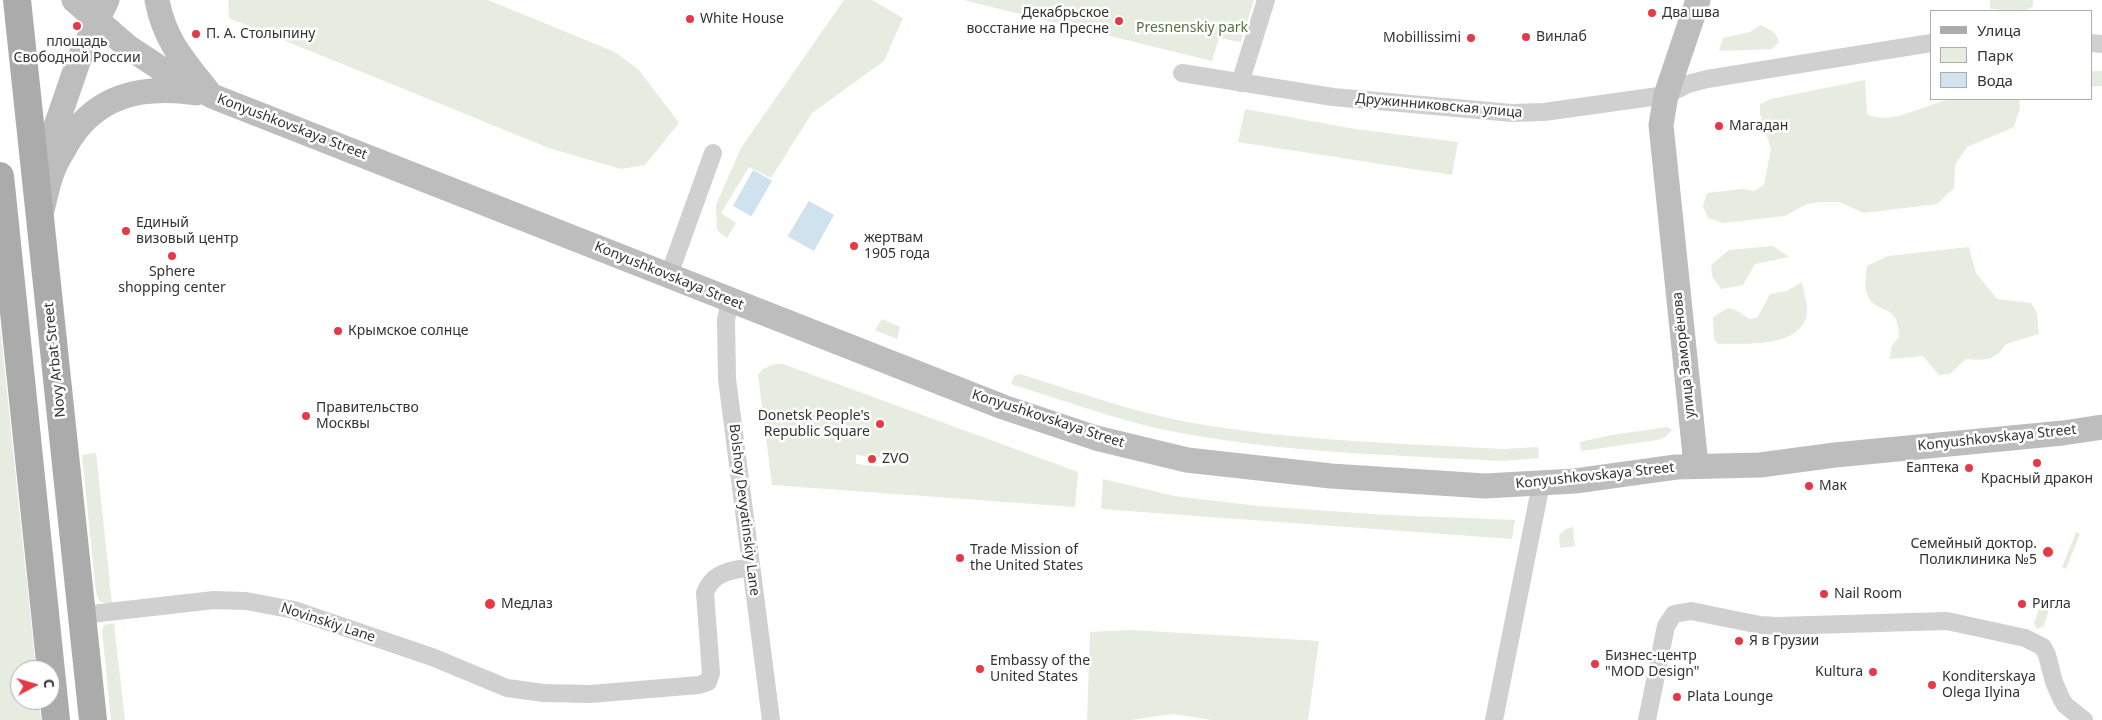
<!DOCTYPE html>
<meta charset="utf-8">
<style>
body{margin:0}
#map{position:relative;width:2102px;height:720px;overflow:hidden;background:#fff;font-family:"Noto Sans",sans-serif}
canvas{display:block}
.legend{position:absolute;left:1930px;top:10px;width:162px;height:90px;box-sizing:border-box;background:#fff;border:1px solid #adadad;margin:0;padding:6px 9px;list-style:none;font-size:15px;color:#333}
.legend li{display:flex;align-items:center;gap:10px;height:25px}
.legend b{width:25px;border:1px solid #adadad}
.north{position:absolute;left:10px;top:660px;width:50px;height:50px;box-sizing:border-box;background:#fff;border:1px solid #adadad;border-radius:50%;rotate:84deg;font-size:14px;font-weight:700;line-height:20px;text-align:center;color:#333}
.north::after{content:'';display:block;margin:auto;width:18px;height:22px;background:#e63946;clip-path:polygon(50% 0,100% 100%,50% 72%,0 100%)}
</style>
<div id="map">
<canvas width="2102" height="720"></canvas>
<ul class="legend">
<li><b style="height:6px;background:#ababab"></b>Улица</li>
<li><b style="height:14px;background:#e6ecdf"></b>Парк</li>
<li><b style="height:14px;background:#cfe2ee"></b>Вода</li>
</ul>
<div class="north">С</div>
</div>
<script>
const ctx = document.querySelector('canvas').getContext('2d');
ctx.lineJoin = 'round';
function fill(path, color) { ctx.fillStyle = color; ctx.fill(path, 'evenodd'); }
function trace(path, color, width, dash) { ctx.strokeStyle = color; ctx.lineWidth = width; ctx.lineCap = dash ? 'butt' : 'round'; ctx.setLineDash(dash || []); ctx.stroke(path); }
function drawText(font, color, halo, rows, align = 'center') {
  ctx.font = font + ' "Noto Sans",sans-serif'; ctx.lineWidth = 5; ctx.setLineDash([]); ctx.textBaseline = 'middle'; ctx.strokeStyle = halo; ctx.fillStyle = color; for (const [text, x, y, turn = 0] of rows) {
    ctx.save(); ctx.translate(x, y); ctx.rotate((+turn || 0) * Math.PI / 180); ctx.textAlign = isNaN(turn) ? turn : align; if (halo) ctx.strokeText(text, 0, 0); ctx.fillText(text, 0, 0); ctx.restore();
  }
}
fill(new Path2D(`
 M228 0H488L615 52 638 69 679 123 645 165 621 169 549 148 229 18Z
 M844 0H872L903 18 884 61 812 113 771 178 749 167 721 213 736 223 727 238 717 230 716 205 741 148Z
 M963 0H1254L1241 42 1219 38 1212 61Z
 M1990 0H2033V6C2021 15 2004 10 1990 9Z
 M1761 25 1775 33 1779 42 1772 49 1719 51 1723 38 1750 32Z
 M2091 71H2102V86L2091 87Z
 M1865 80 1867 114C1892 127 1928 102 1953 99 1974 96 1998 99 2019 99L2020 108 2014 127 1967 147 1955 165 1954 188 1937 204 1863 213 1840 202H1817L1805 205 1785 216 1723 223 1708 218 1703 206 1707 193 1743 189 1754 191 1764 185 1771 149 1760 114V104L1771 99Z
 M1245 109 1355 129 1458 142 1452 175 1238 142Z
 M1773 246 1789 257 1755 264 1743 285 1721 289 1712 276 1711 265 1729 250Z
 M1969 247 1976 273 1997 299 2031 303 2037 313 2039 334 2006 344C1994 362 1986 360 1966 359L1950 374 1939 375 1923 356 1890 359 1891 347 1899 337C1899 300 1876 317 1867 294 1864 286 1866 274 1867 266L1888 256Z
 M1802 282C1803 291 1808 304 1807 313 1802 349 1744 343 1718 344L1714 339 1713 317 1728 308 1736 310 1749 319 1757 318 1770 294 1787 291Z
 M882 319 900 327 897 339 875 330Z
 M0 325 36 670H20V700H39L41 720H0Z
 M775 364H783L1078 472 1075 507 772 485 758 375 763 369ZM856 455 884 458V467L856 464Z
 M1020 374C1075 391 1130 411 1187 422 1292 441 1399 443 1504 449L1538 447 1539 458 1503 461C1397 455 1291 453 1186 434 1127 424 1069 402 1011 384L1014 376Z
 M1668 427 1672 430 1665 437 1657 440 1581 451 1580 442 1611 435Z
 M96 453 112 603H105L99 601 96 592 82 455Z
 M1103 479 1174 496 1258 506 1387 515 1515 520 1512 539 1101 509Z
 M1573 527 1575 546 1560 548 1559 535 1566 529Z
 M2076 532 2080 534 2066 569 2062 567Z
 M2048 602 2051 603 2044 626 2037 629 2034 624 2040 605 2046 607Z
 M114 623 125 720H111L102 630 104 625Z
 M1131 630 1319 641 1308 720H1212L1173 714 1130 720H1087L1090 632Z`), '#e6ecdf');
fill(new Path2D(`
 M753 170 834 215 814 251 733 206Z`), '#cfe2ee');
fill(new Path2D(`
 M773 179 810 199 786 239 750 219Z`), '#fff');
trace(new Path2D(`
 M2091 43 2102 44
 M1182 73 1333 97 1512 113 1544 112 1666 95 1688 84 1707 79 1931 43
 M1240 83 1266 0
 M669 275 713 153
 M730 300 726 320 727 379 771 720
 M82 615 214 600 246 601 294 610 432 657 507 688 544 693 590 694 699 685 708 682 711 673 705 593C713 571 731 571 751 567
 M1494 720 1541 484
 M1647 720 1666 626 1674 614 1691 611 1760 625 1778 626 1947 621 2025 638 2043 647 2047 655 2054 682 2061 698 2065 705 2084 720`), '#d0d0d0', 18);
trace(new Path2D(`
 M74 0 128 47 163 70 212 96 1003 407 1096 438 1187 460 1331 476 1485 486 1575 481 1676 467 1760 465 1835 455 2063 433 2102 427
 M157 0C164 39 183 60 207 90
 M44 161 79 59 107 0
 M41 214C45 200 47 186 52 173 55 164 60 156 64 149 93 95 140 85 196 93
 M1696 465 1661 125 1666 95 1698 0`), '#bdbdbd', 25);
trace(new Path2D(`
 M17 0 93 720
 M0 176 56 720`), '#ababab', 28);
for (const [x, y, r, color] of [
 [1652,13,5,"#e63946"],
 [690,19,5,"#e63946"],
 [1119,21,5,"#e63946"],
 [77,26,5,"#e63946"],
 [196,34,5,"#e63946"],
 [1526,37,5,"#e63946"],
 [1471,38,5,"#e63946"],
 [1719,126,5,"#e63946"],
 [126,231,5,"#e63946"],
 [854,246,5,"#e63946"],
 [172,256,5,"#e63946"],
 [338,331,5,"#e63946"],
 [306,416,5,"#e63946"],
 [880,424,5,"#e63946"],
 [872,459,5,"#e63946"],
 [2037,463,5,"#e63946"],
 [1969,468,5,"#e63946"],
 [1809,486,5,"#e63946"],
 [2048,552,6,"#e63946"],
 [960,558,5,"#e63946"],
 [1824,594,5,"#e63946"],
 [490,604,6,"#e63946"],
 [2022,604,5,"#e63946"],
 [1739,641,5,"#e63946"],
 [1595,664,5,"#e63946"],
 [980,669,5,"#e63946"],
 [1873,672,5,"#e63946"],
 [1932,685,5,"#e63946"],
 [1677,697,5,"#e63946"]
]) { const dot = new Path2D(); dot.arc(x, y, r, 0, 2 * Math.PI); ctx.fillStyle = color; ctx.fill(dot); trace(dot, '#fff', 2); }
drawText('14px', '#333', '#fff', [
 ["Декабрьское",1109,13,"right"],
 ["восстание на Пресне",1109,29,"right"],
 ["Два шва",1662,13],
 ["White House",700,19],
 ["П. А. Столыпину",206,34],
 ["Винлаб",1536,37],
 ["Mobillissimi",1461,38,"right"],
 ["площадь",77,42,"center"],
 ["Свободной России",77,58,"center"],
 ["Магадан",1729,126],
 ["Единый",136,223],
 ["визовый центр",136,239],
 ["жертвам",864,238],
 ["1905 года",864,254],
 ["Sphere",172,272,"center"],
 ["shopping center",172,288,"center"],
 ["Крымское солнце",348,331],
 ["Правительство",316,408],
 ["Москвы",316,424],
 ["Donetsk People's",870,416,"right"],
 ["Republic Square",870,432,"right"],
 ["ZVO",882,459],
 ["Еаптека",1959,468,"right"],
 ["Красный дракон",2037,479,"center"],
 ["Мак",1819,486],
 ["Семейный доктор.",2037,544,"right"],
 ["Поликлиника №5",2037,560,"right"],
 ["Trade Mission of",970,550],
 ["the United States",970,566],
 ["Nail Room",1834,594],
 ["Медлаз",501,604],
 ["Ригла",2032,604],
 ["Я в Грузии",1749,641],
 ["Бизнес-центр",1605,656],
 ["\"MOD Design\"",1605,672],
 ["Embassy of the",990,661],
 ["United States",990,677],
 ["Kultura",1863,672,"right"],
 ["Konditerskaya",1942,677],
 ["Olega Ilyina",1942,693],
 ["Plata Lounge",1687,697]
], 'left');
drawText('14px', '#56703f', '#fff', [
 ["Presnenskiy park",1192,28]
]);
drawText('14px', '#333', '#fff', [
 ["Дружинниковская улица",1439,106,5],
 ["Konyushkovskaya Street",292,127,21],
 ["Konyushkovskaya Street",669,276,22],
 ["улица Заморёнова",1684,355,-96],
 ["Novy Arbat Street",55,360,-96],
 ["Konyushkovskaya Street",1048,419,18],
 ["Konyushkovskaya Street",1997,438,-6],
 ["Konyushkovskaya Street",1595,476,-6],
 ["Bolshoy Devyatinskiy Lane",744,510,83],
 ["Novinskiy Lane",328,623,18]
]);
</script>
